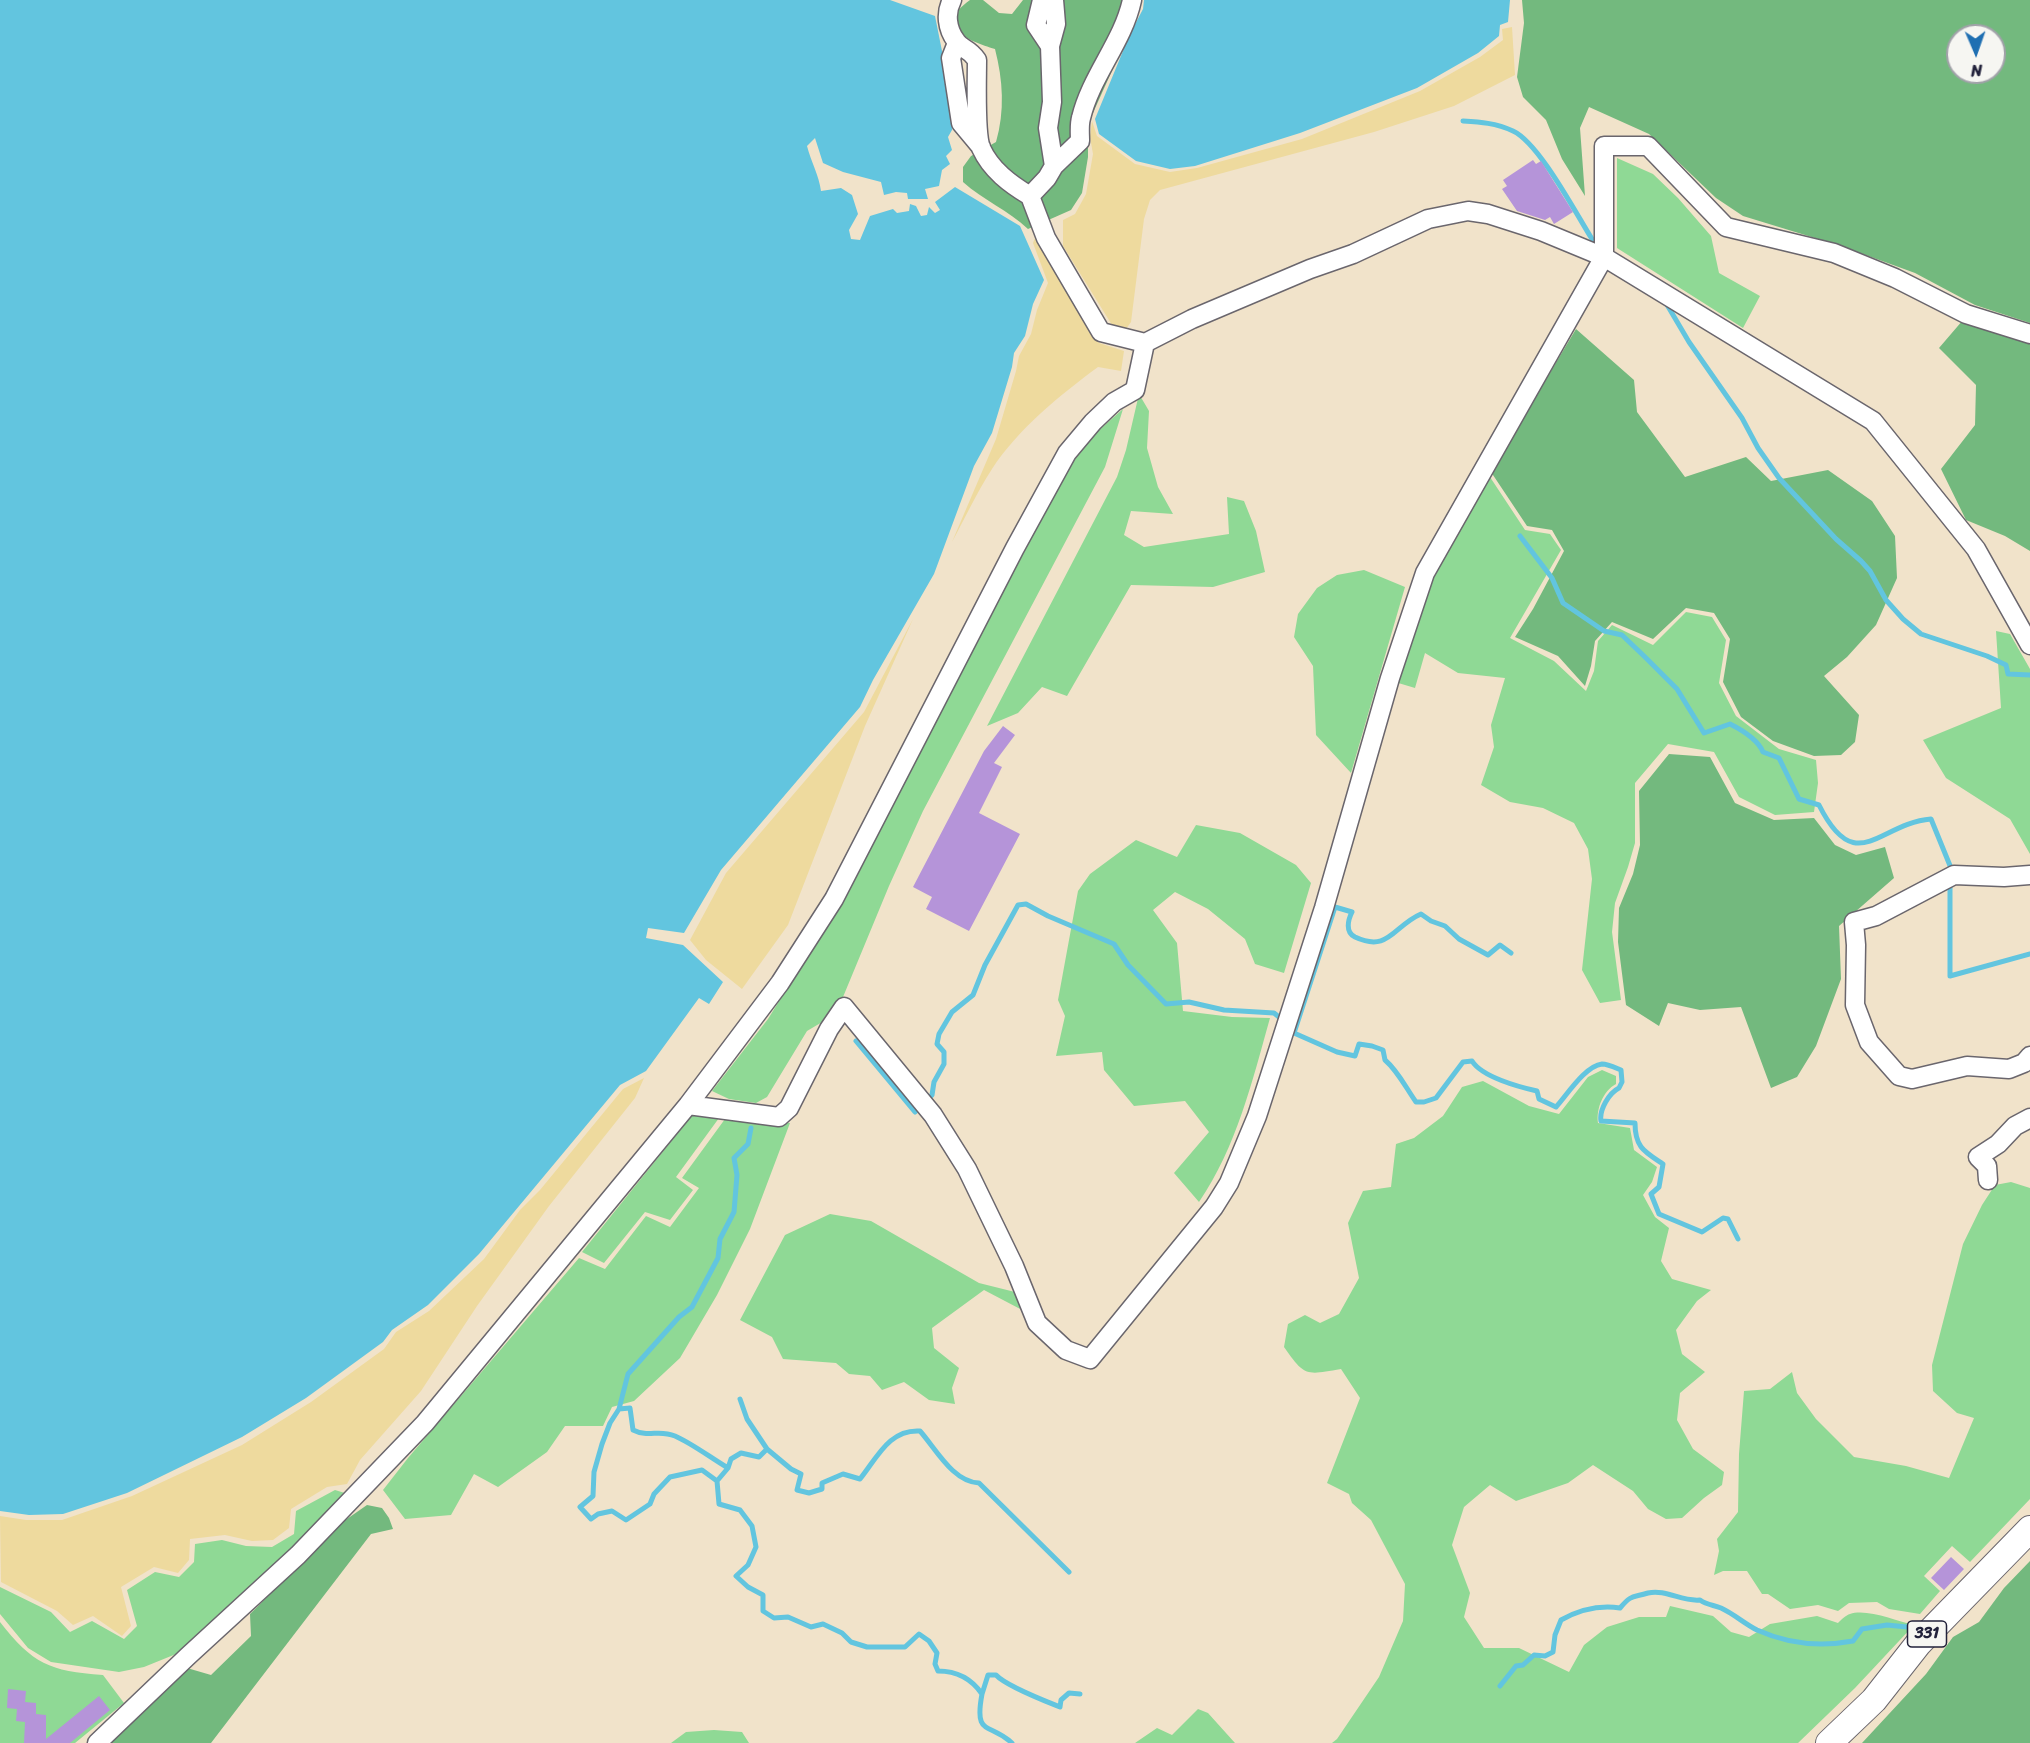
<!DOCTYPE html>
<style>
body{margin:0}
#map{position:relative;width:2030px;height:1743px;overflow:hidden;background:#f1e3ca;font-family:Sriracha,sans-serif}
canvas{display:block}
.north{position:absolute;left:1946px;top:24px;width:60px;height:60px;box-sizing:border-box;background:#f6f6f2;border:2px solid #a1a1a9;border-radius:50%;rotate:178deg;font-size:16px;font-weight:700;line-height:24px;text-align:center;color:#22223b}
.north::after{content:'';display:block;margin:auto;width:21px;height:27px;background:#1f6fb2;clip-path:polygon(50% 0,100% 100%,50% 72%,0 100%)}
</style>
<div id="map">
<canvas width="2030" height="1743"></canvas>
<div class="north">N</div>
</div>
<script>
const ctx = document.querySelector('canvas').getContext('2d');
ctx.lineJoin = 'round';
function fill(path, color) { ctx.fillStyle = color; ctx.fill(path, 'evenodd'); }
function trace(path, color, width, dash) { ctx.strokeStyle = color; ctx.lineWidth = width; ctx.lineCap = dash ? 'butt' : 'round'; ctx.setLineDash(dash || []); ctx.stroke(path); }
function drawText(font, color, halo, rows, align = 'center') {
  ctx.font = font + ' Sriracha,sans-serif'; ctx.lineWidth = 4.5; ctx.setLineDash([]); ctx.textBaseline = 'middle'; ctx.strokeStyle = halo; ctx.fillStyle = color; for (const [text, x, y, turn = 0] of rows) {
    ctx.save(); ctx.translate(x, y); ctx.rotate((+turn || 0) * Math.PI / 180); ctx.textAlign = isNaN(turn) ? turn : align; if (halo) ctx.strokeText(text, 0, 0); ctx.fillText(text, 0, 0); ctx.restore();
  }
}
fill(new Path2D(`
 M1617 158 1653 174 1678 198 1711 236 1719 273 1760 296 1743 328 1617 248Z
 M1139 394 1149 411 1147 448 1158 487 1173 514 1131 511 1124 535 1144 547 1229 534 1227 497 1244 501 1256 531 1265 572 1213 587 1131 585 1067 696 1042 687 1018 713 987 726 1117 477 1126 450Z
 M1123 409 1105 467 923 811 889 886 843 997 834 1015 807 1031 767 1097 756 1103 729 1099 712 1091 768 1019 836 909 880 831 1002 593 1071 465 1090 438Z
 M1488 474 1525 530 1550 534 1561 550 1510 638 1554 661 1586 691 1594 671 1598 641 1612 625 1653 645 1686 612 1712 617 1726 640 1719 683 1736 716 1779 749 1816 760 1818 783 1814 812 1775 815 1739 797 1714 752 1668 744 1635 783V843L1628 867 1615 903 1612 932 1621 1000 1600 1003 1582 970 1592 879 1588 849 1574 823 1543 808 1510 802 1481 785 1494 747 1491 725 1505 678 1458 673 1425 653 1415 688 1395 682 1435 568Z
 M1364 570 1405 587 1351 773 1316 735 1313 666 1294 637 1298 614 1317 588 1337 575Z
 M1996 631 2010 634 2030 669V854L2010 819 1946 778 1923 740 2001 708Z
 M1196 825 1240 833 1296 865 1311 883 1284 973 1255 964 1245 939 1208 909 1175 892 1153 910 1177 943 1183 1011 1232 1017 1270 1018C1252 1082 1237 1146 1199 1202L1174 1173 1209 1132 1185 1101 1134 1106 1104 1070 1102 1052 1056 1056 1065 1016 1058 1000 1078 891 1090 874 1136 840 1177 857Z
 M1602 1070 1616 1076V1084C1603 1091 1596 1109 1598 1123L1630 1128 1634 1150 1657 1167 1652 1182 1643 1195 1655 1217 1669 1228 1661 1261 1672 1279 1711 1290 1697 1301 1676 1330 1682 1354 1705 1372 1680 1393 1677 1420 1693 1449 1724 1472 1722 1485 1704 1498 1682 1518 1666 1519 1648 1509 1633 1491 1593 1465 1568 1483 1516 1501 1490 1485 1464 1507 1452 1545 1470 1593 1464 1617 1484 1648H1519L1569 1672 1584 1645 1607 1627 1639 1617H1666L1670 1606 1713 1616 1731 1632 1749 1637 1770 1624 1817 1616 1838 1623C1841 1620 1846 1615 1850 1614 1866 1608 1897 1621 1914 1625L1855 1688 1798 1743H1332L1337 1739 1379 1677 1403 1621 1405 1584 1371 1520 1352 1503 1349 1494 1327 1483 1360 1398 1341 1369C1306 1375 1305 1377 1284 1347L1288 1324 1305 1315 1320 1323 1339 1314 1359 1278 1348 1223 1363 1191 1391 1187 1396 1144 1414 1138 1443 1116 1462 1087 1483 1081 1529 1106 1559 1114 1588 1077Z
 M694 1113 719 1118 676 1177 693 1190 670 1220 645 1212 604 1263 582 1252Z
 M725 1119 790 1123 750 1229 717 1295 680 1358 634 1401 612 1407 603 1426H565L547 1452 498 1487 474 1474 451 1515 405 1519 383 1490 408 1458 579 1258 605 1269 646 1216 670 1227 699 1188 682 1178Z
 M2011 1182 2030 1188V1499L1970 1562 1952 1546 1924 1576 1940 1591 1920 1614 1889 1609 1877 1602 1849 1603 1838 1611 1818 1605 1790 1609 1768 1594H1762L1747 1571H1723L1714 1575 1719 1551 1717 1539 1738 1512 1739 1454 1744 1391 1770 1389 1792 1372 1797 1393 1816 1419 1854 1457 1906 1466 1949 1478 1974 1418 1957 1413 1933 1391 1932 1365 1963 1244 1982 1205 1995 1185Z
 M830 1214 871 1221 979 1283 1019 1293 1024 1311 984 1290 932 1328 934 1348 959 1368 952 1388 955 1404 929 1400 904 1382 882 1390 870 1376 849 1374 836 1363 783 1359 772 1337 740 1320 785 1235Z
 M335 1490 348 1494 181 1652 144 1667 119 1672 51 1662 28 1648 0 1614V1587L51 1612 70 1632 92 1621 124 1639 137 1626 127 1590 155 1572 179 1577 194 1562 195 1544 222 1540 246 1546 272 1547 294 1534 296 1511Z
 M0 1622C33 1664 49 1671 103 1675L124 1703 75 1743H0Z
 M1198 1709 1208 1713 1235 1743H1135L1157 1728 1172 1735Z
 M714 1730 742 1732 749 1743H671L686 1732Z`), '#8fd995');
fill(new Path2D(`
 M970 0H983L999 13 1012 14 1023 0H1126L1124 44 1088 124V157L1082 193 1071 210 1028 229C1008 210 983 200 963 182V167L971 156 996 142C1005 111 1003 80 995 49 969 41 932 27 970 0Z
 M1522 0H2030V323L1975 305 1915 273 1841 246 1743 216 1716 198 1649 134 1589 107 1580 128 1585 196 1562 159 1546 120 1523 97 1517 77 1524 23ZM1958 36H1994V72H1958Z
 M1963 320 2030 343V551L2005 536 1966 520 1941 469 1975 425 1976 385 1939 348Z
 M1576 329 1634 380 1637 412 1685 477 1746 457 1771 481 1828 470 1872 501 1895 536 1897 578 1876 625 1847 657 1824 676 1859 715 1855 742 1841 755 1814 756 1773 741 1741 717 1723 682 1730 639 1714 613 1686 608 1653 639 1612 622 1595 641 1591 666 1585 686 1558 656 1515 637 1533 609 1564 551 1552 530 1527 526 1491 472Z
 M1669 754 1710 757 1735 803 1774 820 1814 818 1835 845 1856 855 1885 847 1894 878 1839 926 1841 979 1816 1046 1797 1077 1771 1088 1741 1007 1700 1010 1668 1003 1659 1026 1626 1005 1618 942 1619 908 1633 874 1640 845 1639 791Z
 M367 1505 382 1508 389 1518 393 1529 371 1534 211 1743H108L140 1715 187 1668 211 1675 251 1636 250 1614 344 1521Z
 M2030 1561V1743H1862L1926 1674 1953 1637 1979 1622 2004 1588Z`), '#73b97e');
fill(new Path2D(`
 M1512 27 1515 75 1454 106 1374 132 1160 190 1150 200 1144 219 1131 322 1126 329 1112 325 1063 246V220L1075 214 1086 194 1093 154 1090 137 1092 121 1097 136 1135 164 1170 172 1197 168 1302 139 1420 91 1480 57 1503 40 1502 29Z
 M1035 238 1054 271 1099 343 1124 351 1121 371 1098 367C1060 395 1018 429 992 469 977 492 965 518 952 542L996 439 1016 371 1019 356 1031 334 1037 310 1048 283 1033 243Z
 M913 619 865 726 788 925 742 989 706 960 690 940 726 873 864 712Z
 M644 1078 635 1098 549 1206 477 1306 421 1391 360 1460 347 1484 327 1487 291 1509 289 1528 273 1540 252 1541 225 1535 190 1539 189 1560 178 1573 154 1567 121 1587 131 1626 122 1636 93 1616 73 1625 57 1611 1 1582 0 1516 26 1520H62L132 1496 242 1445 311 1402 384 1349 396 1332 429 1311 484 1259 520 1210 540 1190 623 1089Z`), '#eeda9e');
fill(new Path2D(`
 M0 0H890L935 16 955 116 952 130 948 137 952 150 946 156 950 164 942 170 939 186 925 189 928 199H908L907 193 896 192 884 195 881 182 843 172 823 163 815 138 807 146C811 162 819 175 821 191L841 188 852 195 858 214 849 230 851 239 860 240 870 216 893 209 897 213 909 211 910 204 916 206 921 216 927 215 929 207 935 213 940 210 935 202 955 187 1020 226 1044 280 1033 304 1025 336 1014 353 1012 367 992 433 974 466 934 574 873 680 860 707 721 870 684 933 648 928 646 938 683 945 723 982 709 1004 699 998 646 1071 620 1085 479 1254 428 1305 392 1330 383 1342 306 1398 242 1437 127 1493 63 1514 29 1515 0 1511Z
 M1144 0H1510L1508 22 1500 25 1499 36 1478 53 1417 88 1300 133 1195 166 1170 169 1136 161 1099 134 1095 119 1130 34 1143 9Z`), '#62c5df');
trace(new Path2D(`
 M1463 121C1480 122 1496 123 1513 131 1539 143 1575 212 1592 239
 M1666 303 1689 342 1742 418 1758 448 1779 478 1836 539 1861 561 1870 571 1886 600 1903 619 1921 634 1987 656 2006 665 2008 674 2030 675
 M1520 536 1552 578 1563 603 1604 631 1622 635 1646 658 1677 689 1704 733 1730 724C1742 730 1758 740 1763 752L1779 758 1799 799 1819 805C1856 879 1879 823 1931 819L1953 873
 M1948 883 1950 888V976L2030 954
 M1290 1028 1294 1033 1337 1052 1355 1056 1359 1044 1372 1046 1383 1050 1385 1060C1398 1071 1406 1088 1416 1102H1424L1436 1098 1463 1062 1472 1061C1482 1077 1519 1087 1537 1091L1539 1099 1556 1107C1567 1095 1585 1066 1602 1064 1608 1064 1616 1068 1621 1070L1622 1082 1619 1088C1609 1093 1599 1110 1601 1121L1635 1123C1635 1148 1645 1152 1663 1164L1659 1187 1651 1194 1659 1214 1702 1232 1723 1218 1728 1219 1738 1239
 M1294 1033 1335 907 1352 912C1348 920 1345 932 1355 937 1389 953 1393 926 1421 914L1431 921 1445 926 1459 939 1488 955 1500 945 1511 953
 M856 1041 915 1112 932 1095 934 1082 944 1064V1052L937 1044 939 1034 952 1012 973 995 985 965 1018 905 1026 904 1048 916 1114 944 1128 965 1166 1004 1189 1002 1224 1010 1274 1013 1284 1021
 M751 1128 748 1144 734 1158 737 1175 734 1212 720 1239 718 1258 692 1307 679 1317 628 1374 619 1409 610 1423 602 1444 594 1472 593 1496 580 1507 591 1519 598 1514 612 1511 626 1520 650 1504 654 1494 670 1477 702 1470 717 1481 728 1468 731 1459 741 1453 759 1457 767 1449 791 1469 801 1474 797 1490 809 1493 822 1489V1483L843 1474 860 1479C877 1458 889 1429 920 1431 936 1449 953 1482 979 1483L1069 1572
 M740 1399 747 1419 767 1449
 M619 1409 630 1408 633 1430C649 1438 658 1429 675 1436 693 1444 711 1458 728 1468
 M717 1481 719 1504 740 1510 752 1526 756 1547 748 1565 736 1576 748 1587 763 1595V1611L774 1618 788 1617 811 1627 823 1624 842 1633 851 1642 867 1647H905L919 1634 929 1641 937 1653 935 1664 938 1671C957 1671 971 1678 982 1694 974 1737 989 1722 1012 1743
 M1500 1686 1516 1666 1523 1665 1534 1655 1545 1656 1553 1652 1555 1635 1561 1620C1579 1610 1600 1605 1620 1608 1632 1594 1632 1598 1648 1593 1666 1589 1682 1602 1700 1600 1707 1605 1714 1605 1721 1608 1734 1614 1745 1624 1757 1630 1788 1644 1821 1647 1853 1641L1862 1629 1887 1625 1907 1627
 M982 1694 988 1675H996C1006 1686 1045 1701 1060 1707L1061 1700 1069 1693 1080 1694`), '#62c5df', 5);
fill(new Path2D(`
 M1533 160 1536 164 1541 161 1573 212 1554 224 1550 217 1545 220 1517 211 1502 189 1507 186 1503 180Z
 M1003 726 1015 735 994 763 1002 767 979 813 1020 834 969 931 926 909 932 897 913 887 984 751Z
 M1951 1557 1964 1569 1944 1590 1931 1578Z
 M8 1689 26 1691 25 1702 36 1703V1714L46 1715V1739L99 1696 110 1710 70 1743H24L25 1722 16 1721 17 1709 7 1708Z`), '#b594d9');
const minor = new Path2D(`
 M952 0C945 13 947 29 956 41 961 49 969 48 977 60 977 80 975 133 981 148 991 170 1010 184 1030 196L1046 238 1101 332 1145 343 1192 319 1310 269 1353 254 1428 219 1468 211 1488 214 1541 231 1604 257 1873 421 1976 549 2030 645
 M957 43 951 58 961 123 981 147
 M1050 46 1056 24 1054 0
 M1054 166 1080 141C1080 134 1079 125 1081 118 1091 76 1123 42 1132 0
 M1030 196 1047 178 1054 166 1048 128 1052 102 1050 46 1036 25 1042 0
 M2030 875 2004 877 1954 875 1876 916 1854 922 1856 945 1855 1005 1869 1042 1899 1076 1912 1079 1967 1066 2009 1069 2024 1063 2030 1056
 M688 1105 779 1117 789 1108 829 1029 844 1007 933 1115 967 1169 1014 1266 1037 1323 1066 1350 1090 1359 1214 1207 1229 1183 1257 1116 1324 908 1390 678 1425 573 1604 257V146H1648L1726 227 1834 253 1895 278 1966 314 2030 334
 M1988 1180 1987 1166 1978 1157 1998 1144 2015 1126 2030 1118
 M97 1743 188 1656 298 1555 425 1423 688 1105 780 983 834 899 1015 548 1067 453 1093 422 1114 402 1135 390 1145 343`);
const highway = new Path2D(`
 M1829 1743 1874 1700 1918 1644 2030 1529`);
trace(minor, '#6a666d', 21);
trace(highway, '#6a666d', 28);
trace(minor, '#fff', 18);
trace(highway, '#fff', 26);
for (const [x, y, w] of [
 [1927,1634,39]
]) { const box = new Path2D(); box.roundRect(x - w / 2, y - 13, w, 26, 4.5); ctx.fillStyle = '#f6f6f2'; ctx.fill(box); trace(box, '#22223b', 1.5); }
drawText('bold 16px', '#22223b', null, [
 ["331",1927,1634]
]);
</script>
